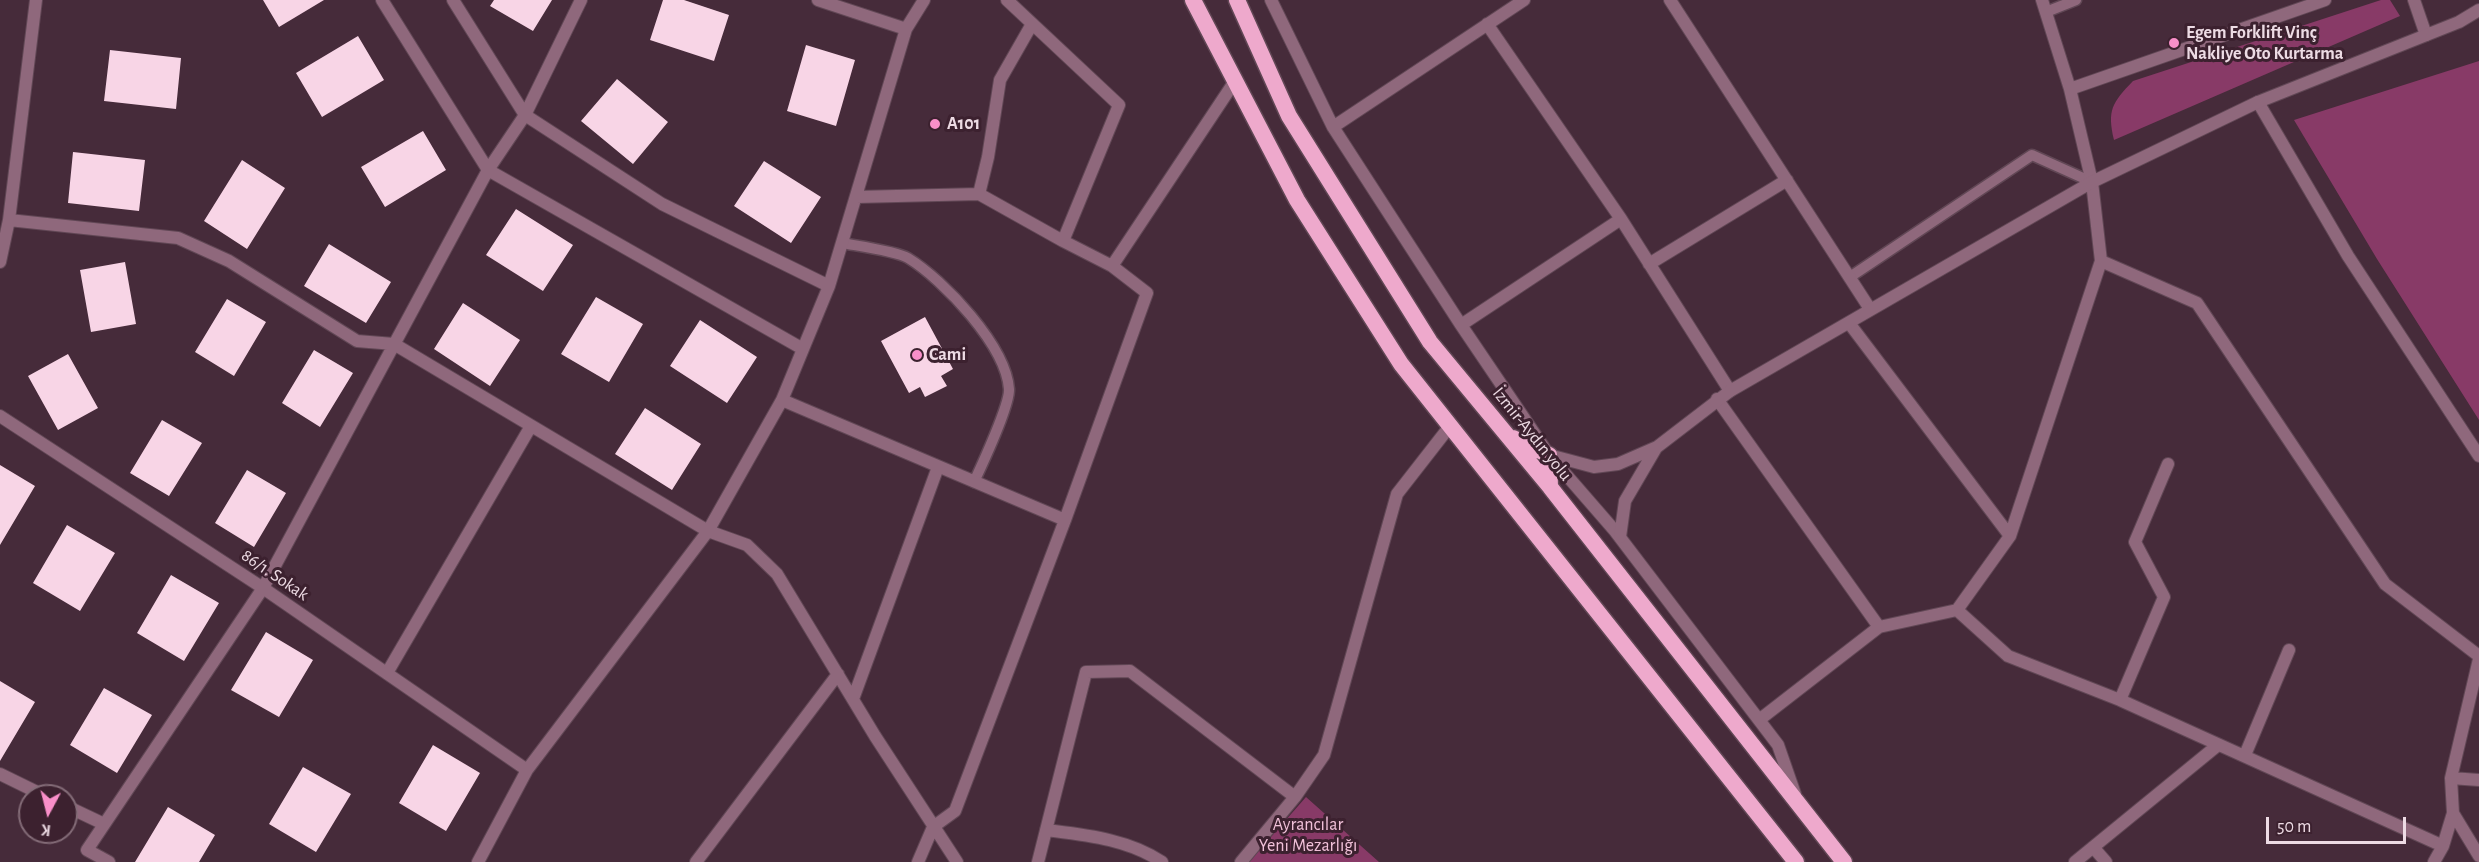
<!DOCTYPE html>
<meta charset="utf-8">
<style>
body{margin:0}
#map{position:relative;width:2479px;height:862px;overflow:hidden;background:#462b3a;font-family:"Alegreya Sans",sans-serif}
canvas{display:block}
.north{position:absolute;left:18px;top:784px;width:60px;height:60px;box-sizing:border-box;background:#3c212f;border:2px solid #836b77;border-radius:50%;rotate:187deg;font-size:16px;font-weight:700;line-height:24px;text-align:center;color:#eddbe4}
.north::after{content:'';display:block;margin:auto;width:21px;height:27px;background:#f98fc9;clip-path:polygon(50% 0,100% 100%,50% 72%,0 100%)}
.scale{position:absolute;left:2266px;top:817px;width:140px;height:27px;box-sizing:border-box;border:3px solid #eddbe4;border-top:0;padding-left:8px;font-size:18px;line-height:21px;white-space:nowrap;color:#eddbe4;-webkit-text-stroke:4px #3c212f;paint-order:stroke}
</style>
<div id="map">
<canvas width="2479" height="862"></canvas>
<div class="north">K</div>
<div class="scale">50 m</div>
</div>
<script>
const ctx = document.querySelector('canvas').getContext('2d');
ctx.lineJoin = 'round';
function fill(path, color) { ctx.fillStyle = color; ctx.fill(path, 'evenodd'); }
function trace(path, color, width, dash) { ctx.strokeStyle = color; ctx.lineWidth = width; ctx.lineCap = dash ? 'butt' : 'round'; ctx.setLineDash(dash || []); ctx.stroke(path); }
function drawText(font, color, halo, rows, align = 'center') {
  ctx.font = font + ' "Alegreya Sans",sans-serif'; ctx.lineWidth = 6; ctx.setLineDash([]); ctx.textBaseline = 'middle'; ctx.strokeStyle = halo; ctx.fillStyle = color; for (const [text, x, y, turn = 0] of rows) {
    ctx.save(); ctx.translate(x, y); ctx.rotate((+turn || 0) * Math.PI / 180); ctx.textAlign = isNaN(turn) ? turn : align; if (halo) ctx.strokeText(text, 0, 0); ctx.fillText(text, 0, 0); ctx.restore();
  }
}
fill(new Path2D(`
 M2381 0H2390L2400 16 2114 140C2107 110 2112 103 2133 81Z
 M2479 61V420L2377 259 2294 120Z
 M1306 797 1379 862H1249Z`), '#883a67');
fill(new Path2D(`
 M263 0H324L279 27Z
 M494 0H552L533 31 490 6Z
 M663 0H684L729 15 714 61 650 40Z
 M358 36 384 80 322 117 296 73Z
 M806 45 855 60 836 126 787 111Z
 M110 50 181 58 176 109 104 101Z
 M617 79 668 122 633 164 581 121Z
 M423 131 446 170 385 207 361 167Z
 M73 152 145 160 139 211 68 203Z
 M242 160 285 188 247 249 204 221Z
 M764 161 821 197 791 243 734 206Z
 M516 209 573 245 543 291 486 255Z
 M329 244 391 282 366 323 304 286Z
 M125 262 136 324 91 332 80 270Z
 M596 297 643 324 609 382 561 354Z
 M227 299 266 322 234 376 195 352Z
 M463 303 520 340 490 386 434 349Z
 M925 317 953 369 941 376 947 386 925 397 920 387 909 393 881 341Z
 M700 320 757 357 727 403 670 366Z
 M314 350 353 373 320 427 282 403Z
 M68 354 98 408 58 430 28 376Z
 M645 408 701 444 672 490 615 454Z
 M162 420 202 443 169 496 130 473Z
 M0 465 35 486 0 545Z
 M247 470 286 493 254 547 215 523Z
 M67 525 115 553 80 611 33 583Z
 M171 575 219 603 184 661 137 633Z
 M266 632 313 660 279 717 231 690Z
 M0 681 35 702 0 761Z
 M104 688 152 715 117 773 70 745Z
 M433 745 480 773 446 831 399 803Z
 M303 767 351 794 316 852 269 824Z
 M168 807 215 835 199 862H135Z`), '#f8d5e6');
const service = new Path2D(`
 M2046 12 2076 0
 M842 243C858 246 896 251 908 258 944 280 1006 346 1009 389 1010 404 982 465 974 482
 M1850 277 2032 155 2092 182`);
const minor = new Path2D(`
 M382 0 488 170 803 349
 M453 0 525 115 662 204 829 286
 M818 0 906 29
 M1007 0 1119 105 1063 241 1112 266 1235 81
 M1271 0 1333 127 1461 325 1549 455 1615 531 1778 745 1795 794
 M1670 0 1870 309
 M2042 0 2070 89 2092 182 2101 261 2010 536 1957 610 2008 656 2120 700 2443 846
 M2414 0 2426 35
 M1487 24 1621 219 1730 391
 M2070 89 2325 0
 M2258 102 2348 256 2479 456
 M1333 127 1524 0
 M979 194 988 157 1000 80 1032 24
 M856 197 979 194 1063 241
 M9 220 178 238 229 261 357 341 394 344 708 531 747 545 777 574 875 736 957 862
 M2101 261 2197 303 2385 584 2479 656
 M0 262 9 220 36 0
 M1649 264 1787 180
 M1849 323 2010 536
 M1461 325 1621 219
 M1717 399 1879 627
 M782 400 1065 520 1147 293 1112 266
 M0 416 263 588 527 770
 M387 673 531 426
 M853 699 938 467
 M2120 700 2164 597 2135 542 2168 464
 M1759 720 1879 627 1957 610
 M2245 755 2289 650
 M0 774 45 796
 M2451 778 2479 780
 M66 806 104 824
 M2453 813 2479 856
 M1046 830C1085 835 1128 839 1162 862
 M2093 847 2106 862
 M109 862 87 850 263 588 488 170 525 115 581 0
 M478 862 527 770 708 531 782 400 829 286 906 29 924 0
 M696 862 838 674
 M918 862 933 827 955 811 1065 520
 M1038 862 1086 672 1130 671 1295 797
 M1241 862 1295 797 1324 755 1397 494 1450 426
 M2075 862 2218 745
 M2434 862 2443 846 2453 813 2451 778 2479 659`);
const tertiary = new Path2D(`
 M1549 455 1594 467 1618 464 1657 447 1730 391 2092 182 2258 102 2459 22 2479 10
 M1620 537 1625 501 1656 448`);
const trunk = new Path2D(`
 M1193 0 1297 200 1401 364 1796 862
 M1237 0 1289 116 1430 342 1550 487 1844 862
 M1513 438 1549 455 1550 487`);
trace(service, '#614755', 13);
trace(minor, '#614755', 14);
trace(tertiary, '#614755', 14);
trace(trunk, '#614755', 19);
trace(service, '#8f687c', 10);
trace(minor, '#8f687c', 12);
trace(tertiary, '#8f687c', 12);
trace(trunk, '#eea9cc', 16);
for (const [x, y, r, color] of [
 [2174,43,6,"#f98fc9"],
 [935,124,6,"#f98fc9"],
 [917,355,6,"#f98fc9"]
]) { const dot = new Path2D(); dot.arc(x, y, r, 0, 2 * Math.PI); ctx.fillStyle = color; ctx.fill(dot); trace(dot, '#3c212f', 2); }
drawText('bold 18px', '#eddbe4', '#3c212f', [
 ["Egem Forklift Vinç",2186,33],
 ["Nakliye Oto Kurtarma",2186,54],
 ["A101",947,124],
 ["Cami",929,355]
], 'left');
drawText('18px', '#eddbe4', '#3c212f', [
 ["İzmir-Aydın yolu",1532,434,51],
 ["86/1. Sokak",275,575,34]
]);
drawText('18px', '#f1c1d9', '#3c212f', [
 ["Ayrancılar",1308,825],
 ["Yeni Mezarlığı",1308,846]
]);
</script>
